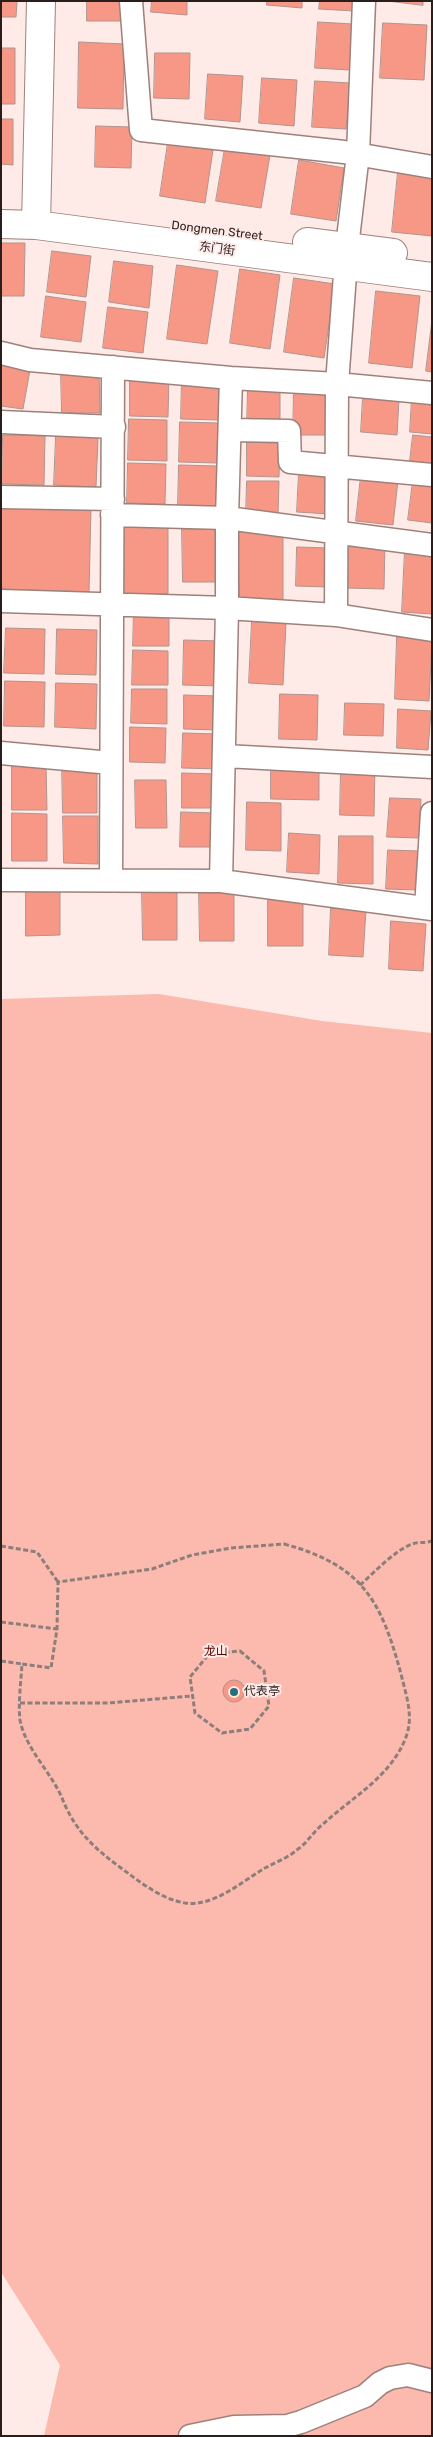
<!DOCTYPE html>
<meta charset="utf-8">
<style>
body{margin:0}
#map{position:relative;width:433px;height:2437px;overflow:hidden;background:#feeae6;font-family:Rubik,sans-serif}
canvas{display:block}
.frame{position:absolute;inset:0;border:2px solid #2a1e1c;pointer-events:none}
</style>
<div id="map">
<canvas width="433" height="2437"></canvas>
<div class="frame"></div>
</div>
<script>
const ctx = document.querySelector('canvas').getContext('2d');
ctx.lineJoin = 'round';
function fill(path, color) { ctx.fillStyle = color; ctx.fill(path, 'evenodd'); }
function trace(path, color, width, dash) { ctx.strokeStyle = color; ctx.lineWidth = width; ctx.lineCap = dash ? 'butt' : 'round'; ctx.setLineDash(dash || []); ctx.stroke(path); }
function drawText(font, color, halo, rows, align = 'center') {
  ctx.font = font + ' Rubik,"Noto Sans SC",sans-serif'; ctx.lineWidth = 4; ctx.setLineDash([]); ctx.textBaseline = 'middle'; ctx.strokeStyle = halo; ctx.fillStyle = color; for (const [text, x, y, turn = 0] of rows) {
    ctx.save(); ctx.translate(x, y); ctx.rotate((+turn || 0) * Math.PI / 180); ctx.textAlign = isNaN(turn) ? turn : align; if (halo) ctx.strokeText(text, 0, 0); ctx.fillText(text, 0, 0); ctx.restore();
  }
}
fill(new Path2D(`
 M159 994 322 1021 432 1033V2436H44L60 2365 1 2272V999Z`), '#fbbaad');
const building = new Path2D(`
 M1 1H17L16 17H1Z
 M87 1H122V21H87Z
 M152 1H187V15L151 12Z
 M267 1H302V8L267 5Z
 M320 1H355L354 11 319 9Z
 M388 1H423V5Z
 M318 22 353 24 350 70 315 68Z
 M383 23 427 25 424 80 380 78Z
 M79 42 124 44 123 109 78 108Z
 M1 48H15V104H1Z
 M155 53H190L189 99 154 98Z
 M208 74 243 76 240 122 205 119Z
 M262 78 297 80 294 126 259 123Z
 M315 81 350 83 346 129 312 127Z
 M1 119H13V165L1 164Z
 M96 126 132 127 131 168 95 167Z
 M168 143 213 150 205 203 160 196Z
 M225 148 270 155 261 208 216 201Z
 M299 160 344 168 336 221 291 214Z
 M398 172 432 176V236L392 232Z
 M1 243H25L24 296H1Z
 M52 251 91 256 86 297 47 292Z
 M114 261 153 266 149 308 109 302Z
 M177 265 218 271 207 344 167 339Z
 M240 269 280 275 270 349 230 343Z
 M294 278 335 284 324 358 284 352Z
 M376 291 420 296 412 368 369 363Z
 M46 296 86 302 81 342 41 337Z
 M108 307 148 312 143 353 103 348Z
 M432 321V372L426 371Z
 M1 364 30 370 23 409 1 406Z
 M61 373H99L100 413H62Z
 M130 376 169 377 168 417 130 416Z
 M182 378 220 379 219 420 181 419Z
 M294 389 331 390 330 435H293Z
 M248 390H280V424H247Z
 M363 397 399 399 397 435 361 432Z
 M412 397 432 398V434L410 432Z
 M129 419 167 420V461L128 460Z
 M180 422 218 423 217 463 179 462Z
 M3 435 45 436 44 485 2 484Z
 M413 435 432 437V473L409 470Z
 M56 436 98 437 96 487 54 485Z
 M247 442 280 443 279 477 247 476Z
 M128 463 166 464 165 504 127 503Z
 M179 465 217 466 216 507 178 506Z
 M299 473 330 475 329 514 297 512Z
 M361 476 398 480 393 525 356 521Z
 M247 481H279L278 516 246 515Z
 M413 481 432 484V523L408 520Z
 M1 505 91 508 89 592 1 589Z
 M124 521H168V594H124Z
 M182 529H219L220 582H183Z
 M239 529H283V602H240Z
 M347 543 385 544 384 589 347 588Z
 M297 547 329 548 327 587 296 586Z
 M405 550 432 552V614L402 612Z
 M134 611 169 612V646H133Z
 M252 621 286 623 283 685 249 683Z
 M6 628 45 629 44 674 4 673Z
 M57 629 97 630 96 675 56 674Z
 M397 637 432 639 429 701 395 699Z
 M184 640 221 641 220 686 183 685Z
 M133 650 168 651V685H132Z
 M5 681 45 682 44 727 4 726Z
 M56 683 97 684 96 729 55 727Z
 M132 689H167V724L131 723Z
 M280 694 318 695 317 740 279 739Z
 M184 695 219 696V730L184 729Z
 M345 703 384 704 383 736 344 735Z
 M398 709 431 711 428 750 397 748Z
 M130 727 166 728 165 763 130 762Z
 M183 733 218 734V769L182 768Z
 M12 762 46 763 47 810H12Z
 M271 765H319V800L271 799Z
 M62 766H97V813H63Z
 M341 768H375L374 816 340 815Z
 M182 773 217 774V808H182Z
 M135 780H166L167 828H136Z
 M390 798 421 799 419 838 387 837Z
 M247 802 281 803V851L246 850Z
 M181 812 216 813V847H180Z
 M12 813 47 814V861H12Z
 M63 816H98V864L64 863Z
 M289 833 320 835 319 874 287 872Z
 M339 836H373V884L338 883Z
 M388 850 419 851 418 890 386 889Z
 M26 888H60V935L26 936Z
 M142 892H177V940H143Z
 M199 893H234V941H200Z
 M268 899H303V946H268Z
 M331 908 366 910 363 957 329 955Z
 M391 921 426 924 423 971 389 969Z
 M223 1691a11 11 0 1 1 22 0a11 11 0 1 1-22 0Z`);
fill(building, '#f79887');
trace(building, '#b1938d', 1);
const minor = new Path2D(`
 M131 1 141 130 344 152 432 167
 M1 353 30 360 231 378 337 384 432 393
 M1 422 114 427
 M231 430 289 431 290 462 432 475
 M1 497 113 499
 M112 515 227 518 432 545
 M1 601 227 608 336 615 432 630
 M336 615 337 384 347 247 358 154 364 1
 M1 753 111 763
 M225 756 432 767
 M1 880 221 881 432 909
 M111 880 113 367
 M221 881 227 608V518L231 378
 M426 908 432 813
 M190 2436 234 2427 287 2426 301 2422 365 2396 380 2383 390 2378 408 2375 432 2381`);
const tertiary = new Path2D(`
 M1 224 36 225 432 277
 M36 225 41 1
 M307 242 393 253`);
trace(minor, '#9e817b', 25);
trace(tertiary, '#9e817b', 30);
trace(new Path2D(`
 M284 1544C362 1565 381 1600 401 1674 406 1695 414 1716 406 1737 391 1777 352 1797 322 1825 313 1832 308 1842 298 1849 288 1858 276 1862 265 1868 241 1882 214 1907 185 1903 161 1899 140 1882 121 1868 94 1848 75 1831 62 1798 51 1772 25 1748 20 1720 18 1702 21 1682 22 1664L51 1668 57 1629 58 1582 152 1569 192 1555 231 1548Z
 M1 1546 37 1552 58 1582
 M360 1585C376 1571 394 1551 412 1544 418 1542 425 1543 432 1541
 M1 1622 57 1629
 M240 1651 264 1671 269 1706 250 1729 222 1733 195 1713 190 1677 209 1654Z
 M1 1661 22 1664
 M20 1703H108L192 1696`), '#8e7e7b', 3, [5, 2.5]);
trace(minor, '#fff', 22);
trace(tertiary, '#fff', 28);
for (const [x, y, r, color] of [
 [234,1692,5,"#286f7c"]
]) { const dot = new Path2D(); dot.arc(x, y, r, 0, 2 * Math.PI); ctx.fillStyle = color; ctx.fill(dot); trace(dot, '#feeae6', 2); }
drawText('12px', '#2a1e1c', '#feeae6', [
 ["Dongmen Street",217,231,7],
 ["东门街",217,249,8]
]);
drawText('12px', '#5c0600', '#feeae6', [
 ["龙山",216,1652]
]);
drawText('12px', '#2a1e1c', '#feeae6', [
 ["代表亭",244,1692]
], 'left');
</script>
